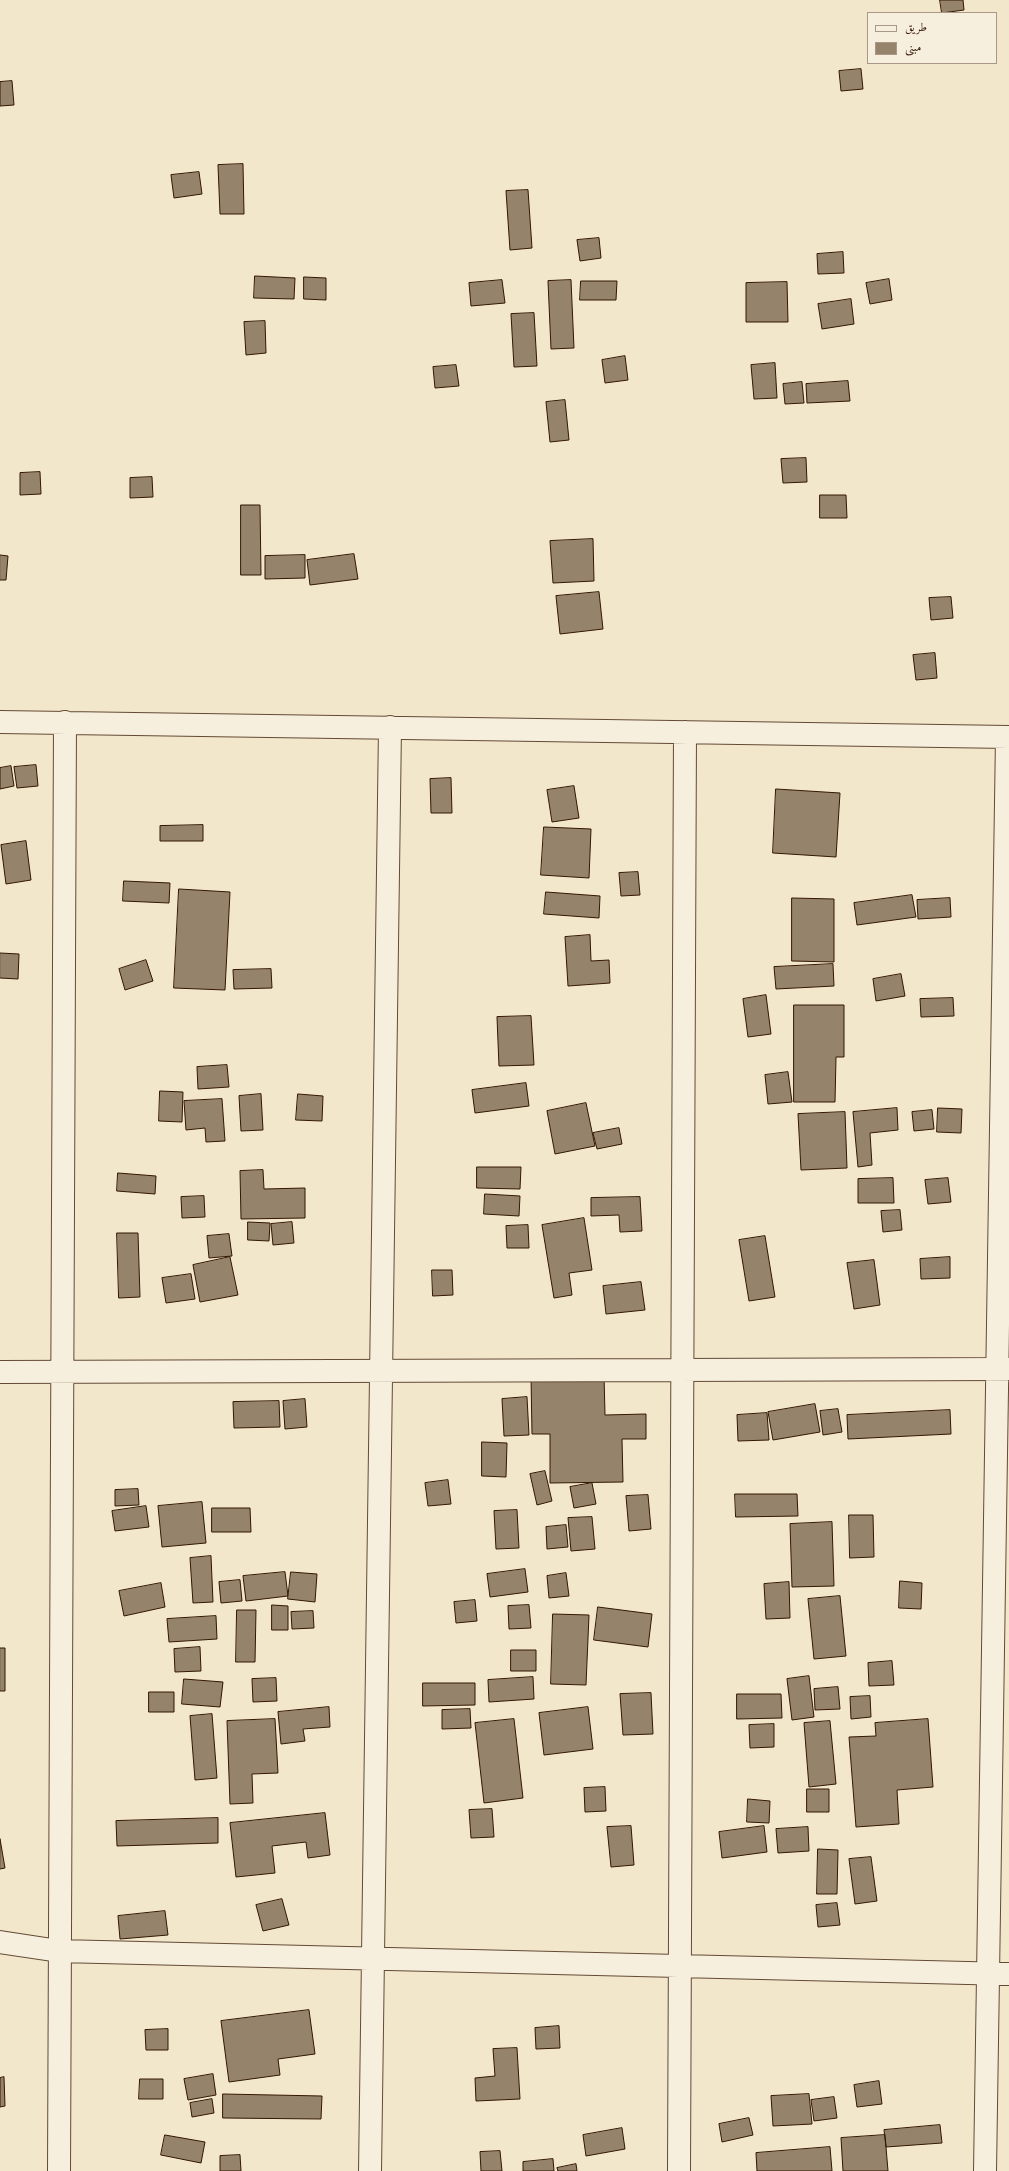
<!DOCTYPE html>
<meta charset="utf-8">
<style>
body{margin:0}
#map{position:relative;width:1009px;height:2171px;overflow:hidden;background:#f2e7cb;font-family:Alegreya,Amiri,serif}
canvas{display:block}
.legend{position:absolute;left:867px;top:12px;width:130px;height:52px;box-sizing:border-box;background:#f7efdd;border:1px solid #a99886;margin:0;padding:5px 7px;list-style:none;font-size:12px;color:#331603}
.legend li{display:flex;align-items:center;gap:8px;height:20px}
.legend b{width:20px;border:1px solid #a99886}
</style>
<div id="map">
<canvas width="1009" height="2171"></canvas>
<ul class="legend">
<li><b style="height:5px;background:#f7efdd"></b>طريق</li>
<li><b style="height:11px;background:#96836b"></b>مبنى</li>
</ul>
</div>
<script>
const ctx = document.querySelector('canvas').getContext('2d');
ctx.lineJoin = 'round';
function fill(path, color) { ctx.fillStyle = color; ctx.fill(path, 'evenodd'); }
function trace(path, color, width, dash) { ctx.strokeStyle = color; ctx.lineWidth = width; ctx.lineCap = dash ? 'butt' : 'round'; ctx.setLineDash(dash || []); ctx.stroke(path); }
const building = new Path2D(`
 M940 0H963L964 10 942 13Z
 M861 69 863 89 841 91 839 71Z
 M12 81 14 105 0 106V82Z
 M243 164 244 214H220L218 165Z
 M199 172 202 194 174 198 171 175Z
 M528 190 532 248 510 250 506 191Z
 M599 238 601 258 580 261 577 240Z
 M843 252 844 273 818 274 817 254Z
 M255 276 295 278 294 299 254 298Z
 M304 277 326 278V300L304 299Z
 M889 279 892 300 870 304 866 283Z
 M502 280 505 303 471 306 469 283Z
 M571 280 574 348 551 349 548 281Z
 M581 281H617L616 300H580Z
 M787 282 788 322H746V283Z
 M851 299 854 324 822 329 818 304Z
 M534 313 537 366 514 367 511 314Z
 M265 321 266 353 246 355 244 322Z
 M625 356 628 380 605 383 602 360Z
 M775 363 777 398 754 399 751 365Z
 M456 365 459 386 435 388 433 367Z
 M848 381 850 401 807 403 806 384Z
 M802 382 804 403 785 404 783 384Z
 M565 400 569 440 550 442 546 402Z
 M806 458 807 482 783 483 781 459Z
 M40 472 41 494 20 495V473Z
 M152 477 153 497 130 498V478Z
 M820 495H846L847 518H820Z
 M241 505H260L261 575H241Z
 M593 539 594 581 553 583 550 541Z
 M354 554 358 579 310 585 307 560Z
 M0 555 8 556 6 580H0Z
 M305 555V578L265 579V556Z
 M599 592 603 629 560 634 556 596Z
 M951 597 953 618 931 620 929 598Z
 M935 653 937 678 916 680 913 655Z
 M36 765 38 786 17 788 14 767Z
 M11 766 14 786 0 789V768Z
 M451 778 452 813H431L430 779Z
 M574 786 579 818 552 822 547 790Z
 M776 789 840 793 836 857 773 853Z
 M203 825V841H160V826Z
 M544 827 591 829 589 878 541 875Z
 M26 841 31 880 6 884 1 845Z
 M638 872 640 895 621 896 619 873Z
 M124 881 170 883 169 903 123 901Z
 M179 889 230 892 225 990 174 988Z
 M546 892 600 896 599 918 544 914Z
 M912 895 916 917 857 925 854 903Z
 M792 898 834 899V962L792 961Z
 M950 898 951 917 918 919 917 900Z
 M590 935 591 961 609 960 610 983 568 986 565 937Z
 M0 953 19 954 18 979 0 978Z
 M146 960 153 981 125 990 119 969Z
 M833 964 834 986 776 989 774 967Z
 M271 969 272 988 234 989 233 970Z
 M901 974 905 996 876 1001 873 979Z
 M766 995 771 1034 748 1037 743 999Z
 M953 998 954 1016 921 1017 920 999Z
 M794 1005H844V1057H836L835 1102H794Z
 M531 1016 534 1065 499 1066 497 1017Z
 M227 1065 229 1087 198 1089 197 1067Z
 M788 1072 792 1102 768 1104 765 1075Z
 M526 1083 529 1106 475 1113 472 1090Z
 M160 1091 183 1092 182 1122 159 1121Z
 M261 1094 263 1130 241 1131 239 1096Z
 M298 1094 323 1096 322 1121 296 1120Z
 M222 1099 225 1141 206 1142 205 1128 186 1130 184 1101Z
 M586 1103 595 1146 555 1154 547 1111Z
 M897 1108 898 1130 870 1133 872 1165 858 1167 853 1112Z
 M938 1108 962 1109 961 1133 937 1132Z
 M932 1110 934 1129 914 1131 912 1112Z
 M845 1112 847 1168 801 1170 798 1114Z
 M619 1128 622 1144 597 1149 593 1133Z
 M477 1167H521L520 1189 477 1188Z
 M263 1170 264 1189 305 1188V1218L241 1219 240 1171Z
 M118 1173 156 1176 155 1194 117 1191Z
 M893 1178 894 1203H858V1179Z
 M948 1178 951 1202 928 1204 925 1180Z
 M485 1194 520 1196 519 1216 484 1214Z
 M204 1196 205 1217 182 1218 181 1197Z
 M640 1197 642 1231 620 1232 619 1215 591 1216V1198Z
 M900 1210 902 1230 883 1232 881 1211Z
 M584 1218 592 1270 569 1273 572 1295 554 1298 542 1225Z
 M248 1222 270 1223 269 1241 248 1240Z
 M292 1222 294 1243 273 1245 271 1224Z
 M528 1225 529 1248H507L506 1226Z
 M117 1233H138L140 1297 119 1298Z
 M229 1234 232 1256 209 1258 207 1236Z
 M765 1236 775 1297 749 1301 739 1240Z
 M230 1257 238 1295 200 1302 193 1265Z
 M950 1257V1278L921 1279 920 1259Z
 M874 1260 880 1305 854 1309 847 1263Z
 M432 1270H452L453 1295 433 1296Z
 M191 1274 195 1299 166 1303 162 1278Z
 M641 1282 645 1310 606 1314 603 1286Z
 M604 1375 605 1415 646 1414V1439H622L623 1482 550 1483V1434H532L531 1376Z
 M527 1397 529 1435 504 1436 502 1399Z
 M305 1399 307 1427 285 1429 283 1401Z
 M279 1401 280 1427 234 1428 233 1402Z
 M815 1404 820 1432 773 1440 768 1412Z
 M838 1409 842 1432 823 1435 820 1411Z
 M950 1410 951 1434 848 1439 847 1415Z
 M767 1413 769 1440 738 1441 737 1415Z
 M482 1442 507 1443 506 1477 482 1476Z
 M545 1471 552 1501 537 1505 530 1474Z
 M448 1480 451 1504 428 1506 425 1483Z
 M592 1483 596 1504 574 1508 570 1487Z
 M138 1489 139 1505 115 1506V1490Z
 M735 1494H797L798 1516 736 1517Z
 M648 1495 651 1529 629 1531 626 1496Z
 M202 1502 206 1543 162 1547 158 1506Z
 M146 1506 149 1527 115 1531 112 1511Z
 M212 1508H250L251 1532H212Z
 M517 1510 519 1548 496 1549 494 1511Z
 M849 1515H873L874 1557 850 1558Z
 M592 1517 595 1549 571 1551 568 1518Z
 M832 1522 834 1586 792 1587 790 1524Z
 M566 1525 568 1547 547 1549 546 1527Z
 M211 1556 213 1602 193 1603 190 1558Z
 M525 1569 528 1592 490 1597 487 1574Z
 M285 1572 288 1596 246 1601 243 1576Z
 M291 1572 317 1574 315 1602 288 1599Z
 M566 1573 569 1596 549 1598 547 1576Z
 M240 1580 242 1601 221 1603 219 1582Z
 M900 1581 922 1583 921 1609 899 1608Z
 M789 1582 790 1618 766 1619 764 1584Z
 M161 1583 165 1607 124 1616 119 1591Z
 M840 1596 846 1656 814 1659 808 1599Z
 M475 1600 477 1621 456 1623 454 1602Z
 M272 1605 288 1606V1630H272Z
 M529 1605 531 1628 509 1629 508 1606Z
 M598 1607 652 1614 648 1647 594 1640Z
 M237 1610H256L255 1662H236Z
 M313 1611 314 1628 292 1629 291 1612Z
 M553 1614 589 1615 586 1685 551 1684Z
 M216 1616 217 1639 169 1642 167 1619Z
 M200 1647 201 1671 175 1672 174 1649Z
 M0 1648H5V1691H0Z
 M511 1650H536V1671H511Z
 M892 1661 894 1685 869 1686 868 1663Z
 M809 1676 814 1717 792 1720 787 1679Z
 M533 1677 534 1699 489 1702 488 1680Z
 M276 1678 277 1701 253 1702 252 1679Z
 M184 1679 223 1682 220 1707 182 1704Z
 M423 1683H475V1705L423 1706Z
 M838 1687 840 1709 815 1710 814 1689Z
 M149 1692H174V1712H149Z
 M651 1693 653 1734 623 1735 620 1694Z
 M737 1694H781L782 1718 737 1719Z
 M870 1696 871 1717 851 1719 850 1697Z
 M329 1707 330 1727 303 1729 305 1741 281 1744 278 1712Z
 M588 1707 593 1749 544 1755 539 1713Z
 M470 1709 471 1728 442 1729V1710Z
 M212 1714 217 1778 195 1780 190 1716Z
 M275 1719 278 1773 252 1774 253 1803 230 1804 227 1721Z
 M514 1719 523 1798 484 1803 475 1723Z
 M928 1719 933 1787 897 1790 899 1824 856 1827 849 1737 876 1736 875 1723Z
 M830 1721 836 1784 809 1787 804 1723Z
 M774 1724V1747L750 1748 749 1725Z
 M605 1787 606 1811 585 1812 584 1788Z
 M807 1789H829V1812H807Z
 M748 1799 770 1801 769 1823 747 1822Z
 M492 1809 494 1837 471 1838 469 1810Z
 M325 1813 330 1855 308 1858 306 1842 272 1846 275 1873 236 1877 230 1823Z
 M218 1818V1843L117 1846 116 1821Z
 M631 1826 634 1865 611 1867 607 1827Z
 M764 1826 767 1852 722 1858 719 1832Z
 M808 1827 809 1851 778 1853 776 1829Z
 M0 1839 5 1868 0 1869Z
 M818 1849 838 1850 837 1894H817Z
 M871 1857 877 1901 855 1904 849 1859Z
 M282 1899 289 1925 263 1931 256 1905Z
 M837 1903 840 1925 818 1927 816 1905Z
 M165 1911 168 1935 120 1939 118 1916Z
 M309 2010 315 2054 278 2059 280 2075 229 2082 221 2021Z
 M559 2026 560 2048 536 2049 535 2028Z
 M168 2029V2050H146L145 2030Z
 M517 2048 520 2099 476 2101 475 2078 495 2076 493 2049Z
 M213 2074 216 2095 188 2100 184 2079Z
 M4 2077 5 2106 0 2107V2078Z
 M140 2079H163V2099H139Z
 M879 2081 882 2104 857 2107 854 2085Z
 M223 2094 322 2096 321 2119 223 2118Z
 M809 2094 812 2124 773 2126 771 2096Z
 M834 2097 837 2118 814 2121 811 2100Z
 M212 2099 214 2113 192 2117 190 2103Z
 M749 2118 753 2135 722 2142 719 2124Z
 M940 2125 942 2143 886 2147 884 2130Z
 M622 2128 625 2149 586 2156 583 2135Z
 M165 2135 205 2142 201 2163 161 2155Z
 M885 2135 888 2171H843L841 2138Z
 M830 2147 832 2171H757L756 2153Z
 M500 2151 502 2171H481L480 2152Z
 M240 2155 241 2171H220V2156Z
 M553 2159 554 2171H523V2162Z
 M576 2164 577 2171H558L557 2168Z`);
fill(building, '#96836b');
trace(building, '#331603', 1);
const street = new Path2D(`
 M0 722 1009 737
 M0 1372 1009 1369
 M0 1942 59 1951 1009 1974
 M59 2171 65 722
 M370 2171 390 727
 M679 2171 685 732
 M985 2171 1007 737`);
trace(street, '#634a35', 24);
trace(street, '#f7efdd', 22);
</script>
